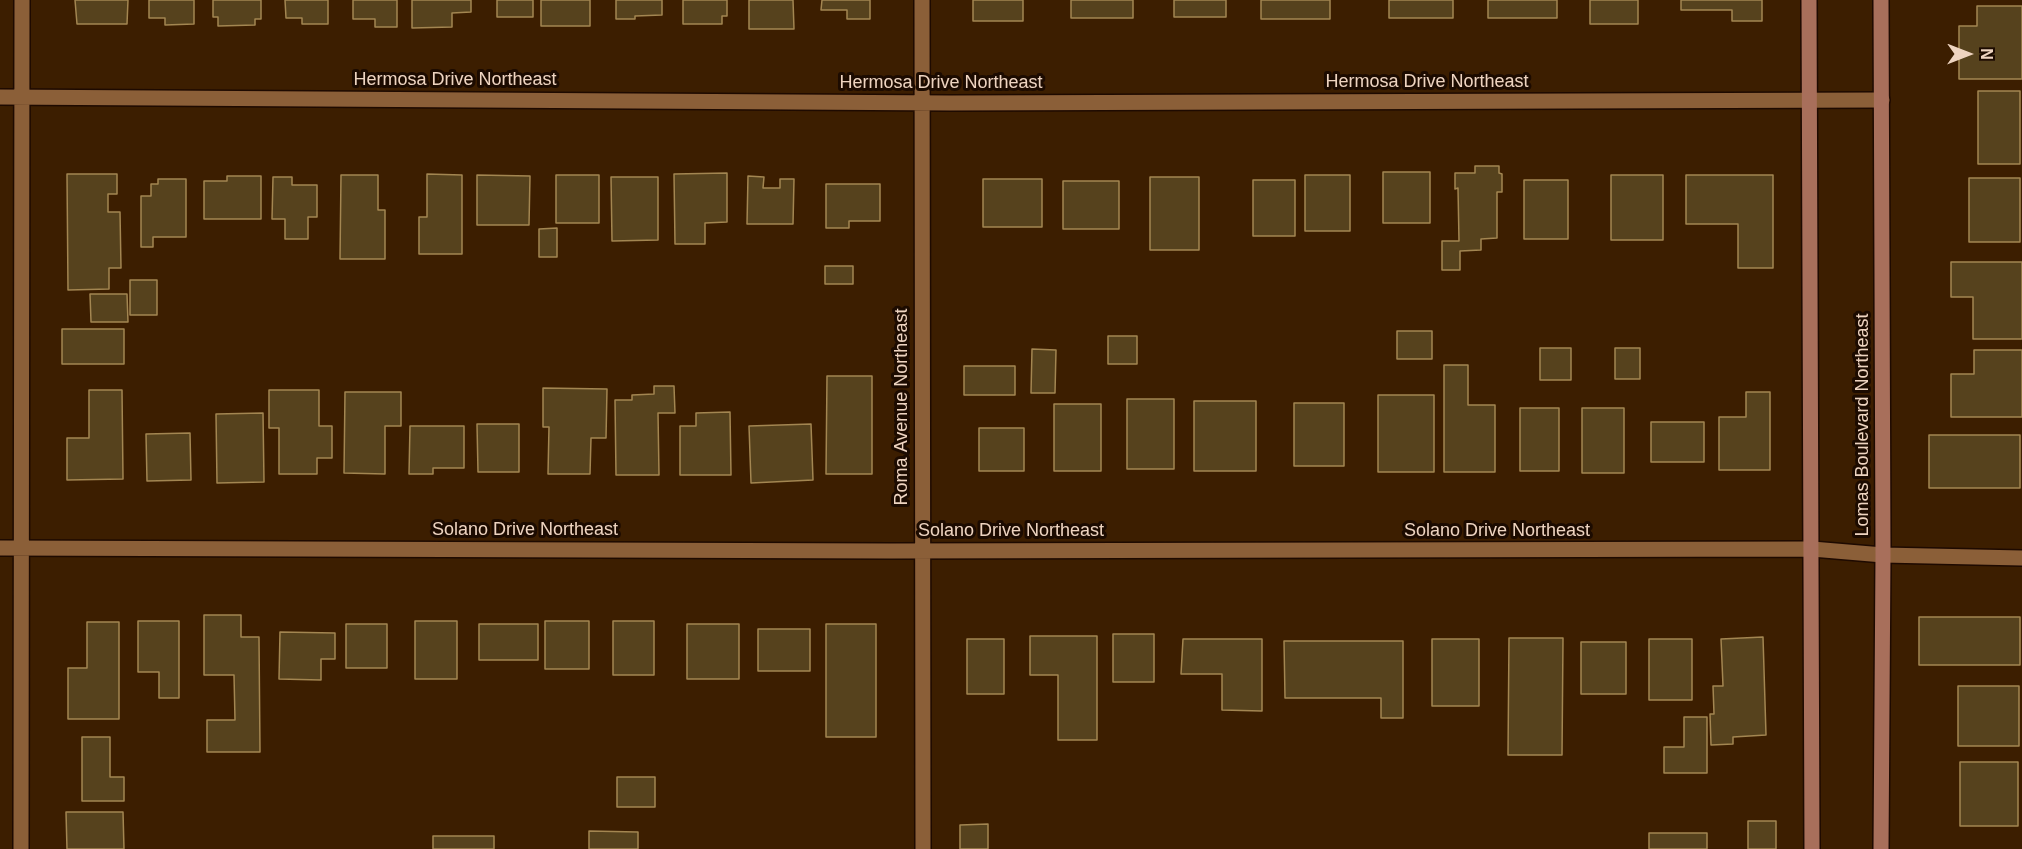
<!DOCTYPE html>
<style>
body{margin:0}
#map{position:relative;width:2022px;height:849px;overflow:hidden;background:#3c1e00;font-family:Arial,sans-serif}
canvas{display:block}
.north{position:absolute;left:1938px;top:24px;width:60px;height:60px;-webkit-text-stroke:4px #1c0b00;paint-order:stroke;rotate:90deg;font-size:16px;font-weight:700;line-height:24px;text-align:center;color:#eed4c0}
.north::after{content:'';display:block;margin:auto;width:21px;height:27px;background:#eed4c0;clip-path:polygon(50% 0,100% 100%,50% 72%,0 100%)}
</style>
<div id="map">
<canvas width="2022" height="849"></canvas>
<div class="north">N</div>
</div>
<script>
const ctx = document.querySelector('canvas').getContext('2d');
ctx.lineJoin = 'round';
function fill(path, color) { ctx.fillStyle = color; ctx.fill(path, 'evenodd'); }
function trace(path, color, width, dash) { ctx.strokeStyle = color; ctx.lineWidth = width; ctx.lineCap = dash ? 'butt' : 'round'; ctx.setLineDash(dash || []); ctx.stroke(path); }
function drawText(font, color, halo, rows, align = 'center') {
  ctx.font = font + ' Arial,sans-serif'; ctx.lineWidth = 6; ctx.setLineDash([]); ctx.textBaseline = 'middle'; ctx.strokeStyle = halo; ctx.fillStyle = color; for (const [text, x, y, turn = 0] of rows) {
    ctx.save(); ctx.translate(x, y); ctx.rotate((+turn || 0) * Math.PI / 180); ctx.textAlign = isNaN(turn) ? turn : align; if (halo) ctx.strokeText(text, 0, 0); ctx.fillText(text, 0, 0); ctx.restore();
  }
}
const building = new Path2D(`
 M75 0H128L127 24H77Z
 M149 0H194V24L165 25V18H149Z
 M213 0H261V19H255V25L218 26V17H213Z
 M285 0H328V24H302V18H286Z
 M353 0H397V27H375V19H353Z
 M412 0H471V12L452 13V27L412 28Z
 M497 0H533V17H497Z
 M541 0H590V26H541Z
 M616 0H662V15L635 16V19H616Z
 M683 0H727V16H722V24H683Z
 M749 0H793L794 29H749Z
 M822 0H870V19H847V10H821Z
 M973 0H1023V21H973Z
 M1071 0H1133V18H1071Z
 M1174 0H1226V17H1174Z
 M1261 0H1330V19H1261Z
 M1389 0H1453V18H1389Z
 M1488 0H1557V18H1488Z
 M1590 0H1638V24H1590Z
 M1681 0H1762V21H1732V10H1681Z
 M1977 6H2022V79H1959V26H1977Z
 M1978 91H2020V164H1978Z
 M1475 166H1499V173L1502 174V192H1497V238L1481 239V250L1460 251V270H1442V241H1459L1458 188 1455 189V173H1475Z
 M1383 172H1430V223H1383Z
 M727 173V222L705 223V244H675L674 174Z
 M67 174H117V194H108V212H120L121 268H109V289L68 290Z
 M427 174 462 175V254H419V217H427Z
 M341 175H378V210H385V259H340Z
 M477 175 530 176 529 225H477Z
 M556 175H599V223H556Z
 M1305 175H1350V231H1305Z
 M1611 175H1663V240H1611Z
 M1686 175H1773V268H1738V224H1686Z
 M227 176H261V219H204V181H227Z
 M748 176 764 177 763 188H780V179H794L793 224H747Z
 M273 177H292V185H317V217H308V239H285V219H272Z
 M611 177H658V240L612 241Z
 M1150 177H1199V250H1150Z
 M1969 178H2020V242H1969Z
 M158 179H186V237H153V247H141V196H151V184H158Z
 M983 179H1042V227H983Z
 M1253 180H1295V236H1253Z
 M1524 180H1568V239H1524Z
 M1063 181H1119V229H1063Z
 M826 184H880V221H849V228H826Z
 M557 228V257H539V229Z
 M1951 262H2022V339H1973V297H1951Z
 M825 266H853V284H825Z
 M130 280H157V315H130Z
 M90 294H127L128 322H91Z
 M62 329H124V364H62Z
 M1397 331H1432V359H1397Z
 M1108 336H1137V364H1108Z
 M1540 348H1571V380H1540Z
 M1615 348H1640V379H1615Z
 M1032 349 1056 350 1055 393H1031Z
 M1974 350H2022V417H1951V374H1974Z
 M1444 365H1468V405H1495V472H1444Z
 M964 366H1015V395H964Z
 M827 376H872V474H826Z
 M654 386H674L675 413H658L659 475H616L615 400H632V395L654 394Z
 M543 388 607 389 606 438H591L590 474H548L549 427H543Z
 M89 390H122L123 479 67 480V438H89Z
 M269 390H319V426H332V458H317V474H279V428H269Z
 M345 392H401V426H385V474L344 473Z
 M1746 392H1770V470H1719V417H1746Z
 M1378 395H1434V472H1378Z
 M1127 399H1174V469H1127Z
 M1194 401H1256V471H1194Z
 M1294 403H1344V466H1294Z
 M1054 404H1101V471H1054Z
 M1520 408H1559V471H1520Z
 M1582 408H1624V473H1582Z
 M730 412 731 475H680V426H696V413Z
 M263 413 264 482 217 483 216 414Z
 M1651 422H1704V462H1651Z
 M477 424H519V472H478Z
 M811 424 813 480 751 483 749 426Z
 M410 426H464V468H433V474H409Z
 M979 428H1024V471H979Z
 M190 433 191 480 147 481 146 434Z
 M1929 435H2020V488H1929Z
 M204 615H241V637H259L260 752H207V720H235L234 675H204Z
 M1919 617H2020V665H1919Z
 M138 621H179V698H159V672H138Z
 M415 621H457V679H415Z
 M545 621H589V669H545Z
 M613 621H654V675H613Z
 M87 622H119V719H68V668H87Z
 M346 624H387V668H346Z
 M479 624H538V660H479Z
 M687 624H739V679H687Z
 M826 624H876V737H826Z
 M758 629H810V671H758Z
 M280 632 335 633V659H321V680L279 679Z
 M1113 634H1154V682H1113Z
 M1030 636H1097V740H1058V675H1030Z
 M1763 637 1766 735 1733 737V744L1711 745 1710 714H1714L1713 686H1723L1721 639Z
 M1509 638H1563L1562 755H1508Z
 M967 639H1004V694H967Z
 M1183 639H1262V711L1222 710V674H1181Z
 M1432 639H1479V706H1432Z
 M1649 639H1692V700H1649Z
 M1284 641H1403V718H1381V698H1285Z
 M1581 642H1626V694H1581Z
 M1958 686H2019V746H1958Z
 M1684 717H1707V773H1664V747H1684Z
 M82 737H110V777H124V801H82Z
 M1960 762H2018V826H1960Z
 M617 777H655V807H617Z
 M66 812H123L124 849H67Z
 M1748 821H1776V849H1748Z
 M988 824V849H960V825Z
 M589 831 638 832V849H589Z
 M1649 833H1707V849H1649Z
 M433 836H494V849H433Z`);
fill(building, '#56421d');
trace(building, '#a38651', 1.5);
const street = new Path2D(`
 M922 0 923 849
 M0 97 950 103 1882 100
 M0 548 891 551 1812 549 1883 555 2022 558
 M21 849 22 0`);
const secondary = new Path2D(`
 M1809 0 1812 849
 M1881 0 1883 555 1881 849`);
trace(street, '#1e0a00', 18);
trace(secondary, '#1e0a00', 18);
trace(street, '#8b5f38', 15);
trace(secondary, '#a86f5b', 15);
drawText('18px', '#eed4c0', '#1c0b00', [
 ["Hermosa Drive Northeast",455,80],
 ["Hermosa Drive Northeast",1427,82],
 ["Hermosa Drive Northeast",941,83],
 ["Roma Avenue Northeast",902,407,-90],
 ["Lomas Boulevard Northeast",1863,425,-90],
 ["Solano Drive Northeast",525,530],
 ["Solano Drive Northeast",1011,531],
 ["Solano Drive Northeast",1497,531]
]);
</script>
